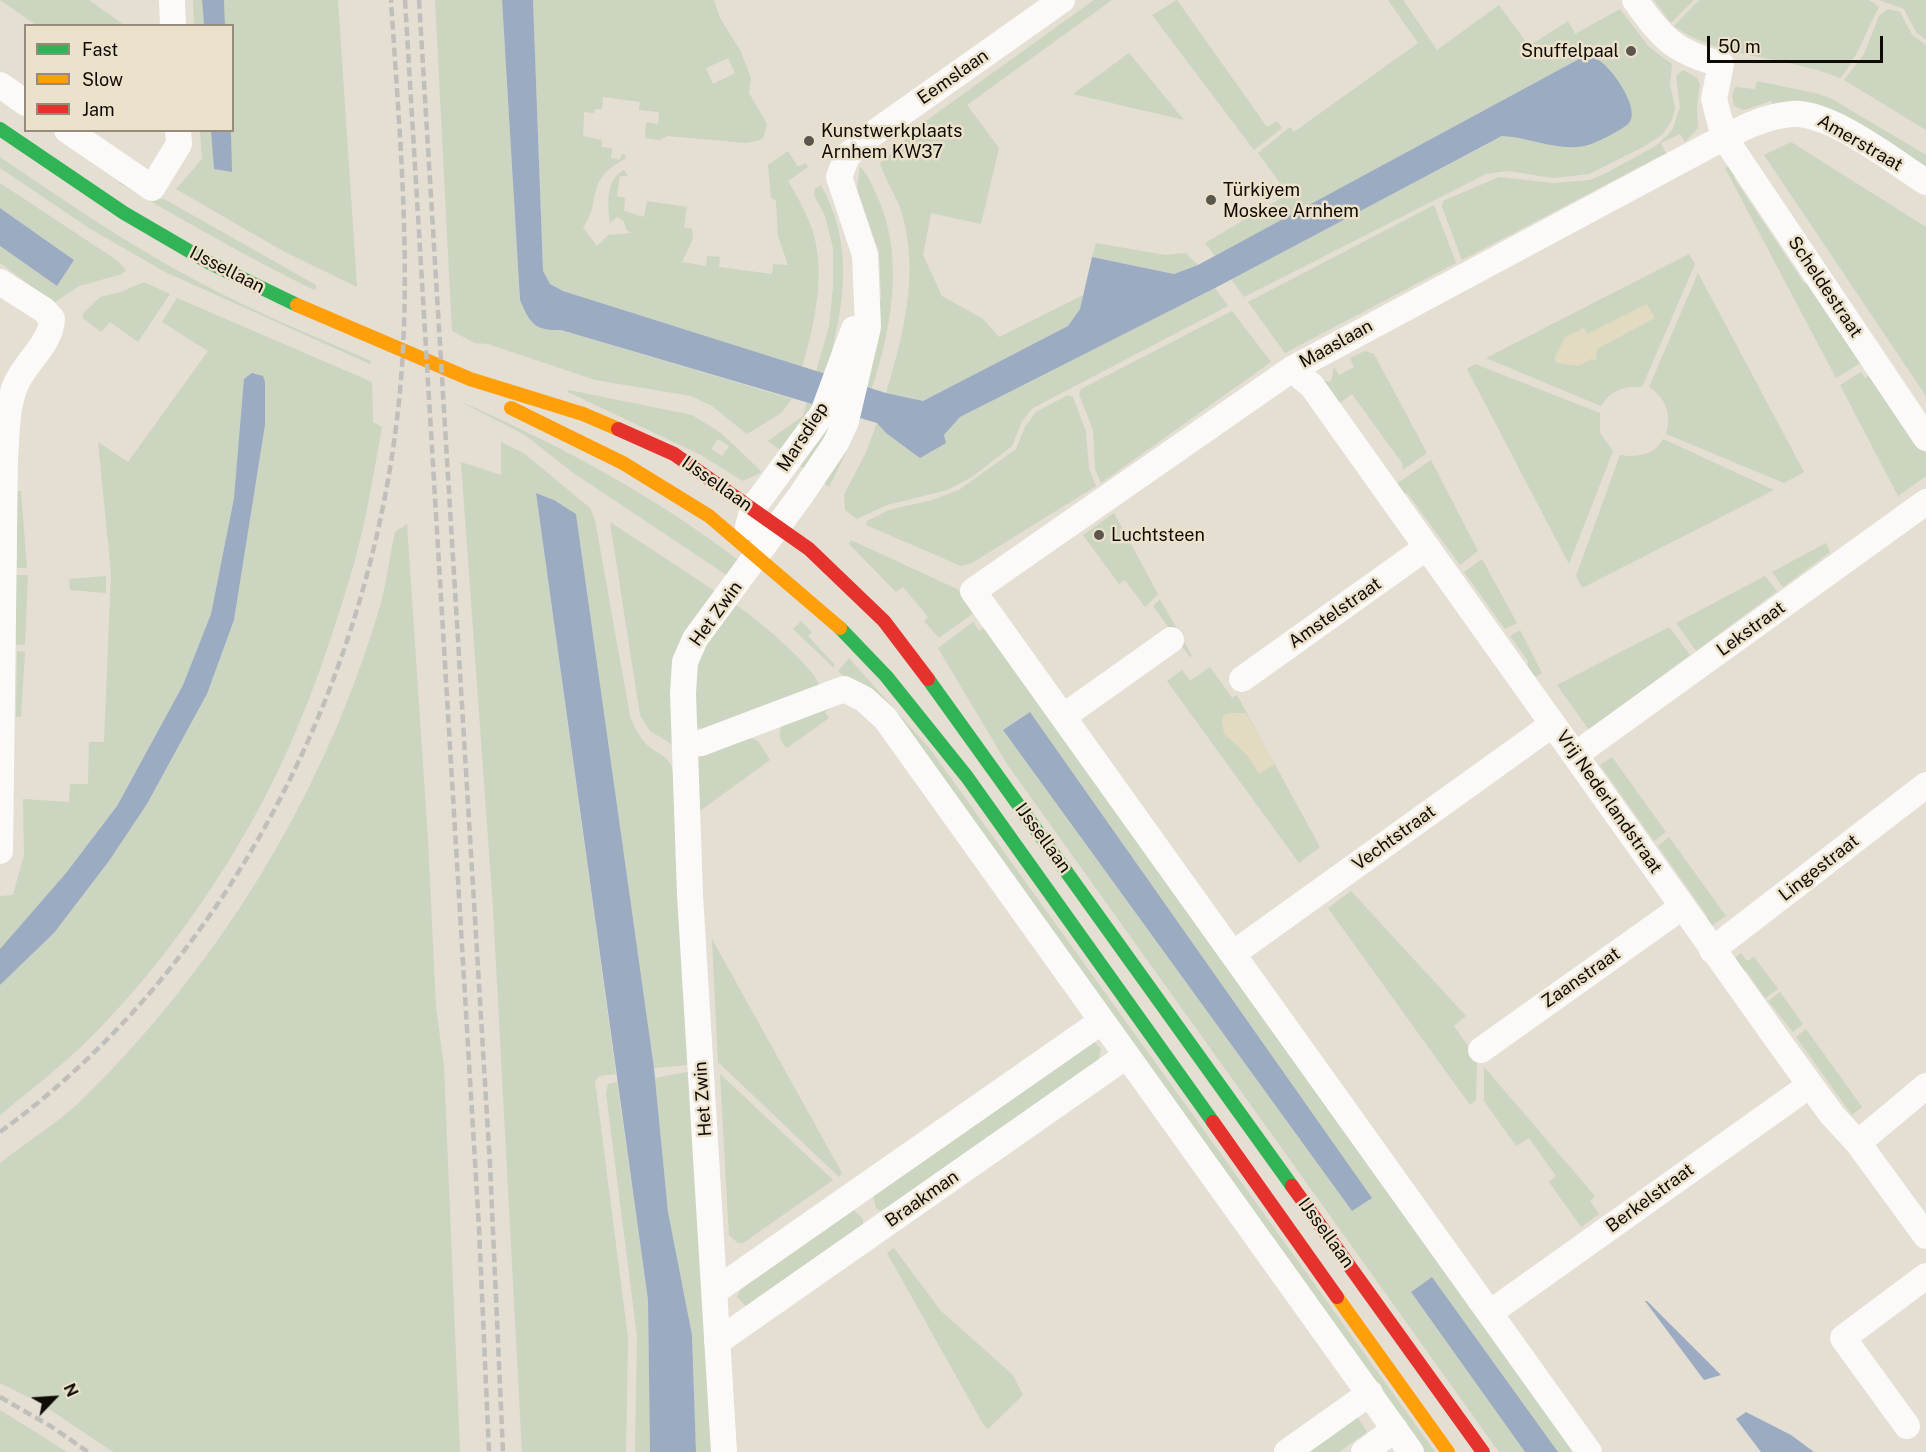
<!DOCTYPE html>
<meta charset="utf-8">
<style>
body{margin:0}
#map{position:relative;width:1926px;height:1452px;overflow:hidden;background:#e4ded3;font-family:"Public Sans",sans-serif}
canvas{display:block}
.legend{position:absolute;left:24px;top:24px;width:210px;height:108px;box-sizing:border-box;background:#ece1cb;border:2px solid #948c7c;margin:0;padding:8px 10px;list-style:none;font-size:18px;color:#0f0c05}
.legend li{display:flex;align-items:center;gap:12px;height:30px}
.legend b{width:30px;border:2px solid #948c7c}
.north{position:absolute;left:24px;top:1368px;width:60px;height:60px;-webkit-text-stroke:4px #ece1cb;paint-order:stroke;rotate:65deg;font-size:16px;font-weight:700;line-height:24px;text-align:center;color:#0f0c05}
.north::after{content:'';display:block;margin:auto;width:21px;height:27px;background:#0f0c05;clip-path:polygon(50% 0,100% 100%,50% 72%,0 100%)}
.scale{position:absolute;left:1707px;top:36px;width:176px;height:27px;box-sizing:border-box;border:3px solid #0f0c05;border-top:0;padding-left:8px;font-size:18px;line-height:21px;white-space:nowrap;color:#0f0c05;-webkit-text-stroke:4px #ece1cb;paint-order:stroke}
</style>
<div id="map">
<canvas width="1926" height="1452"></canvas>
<ul class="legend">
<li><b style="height:8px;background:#30b455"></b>Fast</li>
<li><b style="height:8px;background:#ff9f0a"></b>Slow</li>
<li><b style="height:8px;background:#e5322d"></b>Jam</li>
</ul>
<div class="north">N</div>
<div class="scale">50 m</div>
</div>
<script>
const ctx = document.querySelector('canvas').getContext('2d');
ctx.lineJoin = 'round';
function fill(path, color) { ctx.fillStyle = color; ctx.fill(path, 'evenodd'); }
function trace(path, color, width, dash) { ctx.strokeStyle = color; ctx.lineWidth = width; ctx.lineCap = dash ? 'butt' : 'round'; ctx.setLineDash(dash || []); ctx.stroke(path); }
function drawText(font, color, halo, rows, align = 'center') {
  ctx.font = font + ' "Public Sans",sans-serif'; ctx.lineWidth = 5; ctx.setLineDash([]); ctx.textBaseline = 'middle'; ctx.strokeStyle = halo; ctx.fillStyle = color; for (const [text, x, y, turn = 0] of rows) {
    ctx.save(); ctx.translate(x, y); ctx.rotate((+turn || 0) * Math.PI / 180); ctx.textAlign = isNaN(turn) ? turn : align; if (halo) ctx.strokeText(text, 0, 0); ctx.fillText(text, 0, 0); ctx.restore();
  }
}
fill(new Path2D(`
 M0 0H89L124 25H36Z
 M193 0H202L204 25H194Z
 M224 0H338L357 287 283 251 176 189 202 159 200 131H211L214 169 231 172 232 26 225 25Z
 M435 0H502L520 300C530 324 534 331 561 330L792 399 781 413 747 434 712 406 691 396 595 380 488 344 475 343 452 331Z
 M533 0H714L720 18 741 52 751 78 749 93 767 124 763 139 747 143 667 136 660 140 645 138 646 122 658 124 659 112 639 110 640 102 603 97 602 109H595L594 113 584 112 583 136 602 140V147L612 148 611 158 620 160 622 154 626 155 625 159C583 181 603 199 583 228L597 246 608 235 632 233 626 230 624 221 617 217 610 223C608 205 605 180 624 170L628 176H620L617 196 625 198 624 211 644 217 647 201 687 207 684 227 692 229 693 239 682 262 706 266 707 256 720 257 719 267 772 274 773 264 788 265 778 236 776 201 771 198 768 165 788 151 798 167 806 163 808 167 788 181C798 198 807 214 813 232 826 275 814 326 802 367L563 291 550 284 543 272ZM728 58 735 73 713 84 706 68Z
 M1094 0H1112L967 105 999 148 981 224 931 213 923 255 942 296 983 319 999 337 1083 295 1080 309 1068 326 923 401 886 393C904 333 920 272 901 210 895 194 885 179 880 163L900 146 912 131Z
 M1177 0 1267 127 1277 121 1282 128 1254 150 1152 15Z
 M1388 0H1403L1437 50 1499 5 1529 46 1568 21 1575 34 1620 9 1649 47 1672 64 1670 84 1675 108 1672 120 1662 135 1643 147 1589 174 1553 178 1508 171 1486 174 1244 297 1231 279 1503 136H1520L1549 144 1592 57 1579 59 1215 256 1205 243 1288 194 1258 153 1290 127 1294 132 1418 43Z
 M1654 0H1694L1671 23Z
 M1699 0H1869L1879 7C1865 32 1859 56 1840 78 1788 56 1719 59 1674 26Z
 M1879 0H1926V40L1916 32 1904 9Z
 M1888 9 1900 12 1912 35 1926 45V130L1844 80 1864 54 1879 16Z
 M1129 53 1184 120 1073 94Z
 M1683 70 1697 78 1700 84 1697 106 1698 128 1685 142 1680 134 1661 143 1667 156 1662 155 1462 260 1442 207 1443 201 1499 177 1553 183 1590 180 1606 173 1656 146 1672 131 1680 107 1676 76Z
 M1757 81 1815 93 1832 99 1926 155V173L1774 107 1771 101 1744 110 1734 106 1732 96 1735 87 1755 89Z
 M1791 142 1926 227V396L1764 155Z
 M0 157C63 200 126 243 193 279 250 310 311 335 371 361L370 364 165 272 89 228 0 168Z
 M1733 164 1737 174 1734 178 1804 283 1810 282 1864 361 1836 378 1725 168Z
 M860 167C868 174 872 185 876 194 919 282 871 408 829 487L819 480 875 337 881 296 879 252 857 189Z
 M122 177 155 199H164L316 285V288L314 290C247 257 183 220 119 183Z
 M0 183 118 261 126 270 122 274 79 286 54 303 0 263V246L57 286 74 260 0 208Z
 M821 185C849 236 847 286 834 341 830 360 825 380 817 397 807 416 793 433 780 450L768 441 803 416 829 327 833 287V248L825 216 814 195 815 189Z
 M1434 205 1456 263 1285 353 1248 302Z
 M1096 243 1165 255 1186 253 1198 265 1174 274 1092 257Z
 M1689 254 1695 264 1642 387C1624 386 1611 390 1601 406L1486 358Z
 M1698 273 1804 472 1784 483 1666 434C1672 414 1666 398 1649 387Z
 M144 282 170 294 138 342 110 322 101 332 83 318V314L100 297 121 292Z
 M1215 288 1228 306 1033 408 1022 421 1012 446 972 477 947 490 887 505 857 519 845 510 844 495 866 452 877 423 944 435 960 417Z
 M177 298 372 382 373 422 382 427C374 471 367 516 355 560 333 636 307 714 271 785 227 873 162 966 93 1035 64 1064 32 1089 0 1115V985L54 933 109 861 147 804 207 694 234 620 265 425V382L234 498 211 614 183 685 117 806 66 873 0 949V896L13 895 24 855 23 799 69 802 70 784H88L89 742H104L111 573 98 442 128 462 208 351 162 322Z
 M1232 311 1271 362 1101 483 1095 469 1093 430 1079 394 1081 389Z
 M1365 351 1374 354 1427 453 1403 470 1402 463 1352 394 1338 404 1320 380 1331 382 1334 367 1339 375 1354 367 1350 358Z
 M1475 364 1600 413V433L1613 451 1569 564 1467 369Z
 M1861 372 1865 378 1872 373 1926 453V476L1898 496 1840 385Z
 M569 390 692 415 721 433 762 472 743 481 699 454 568 392ZM718 439 729 446 722 456 711 449Z
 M1068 395 1073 397 1086 432 1089 469 1096 486 972 563 961 566 866 525 867 521 889 510 932 500 959 490 1016 449 1025 427 1036 412Z
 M846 399 807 471 800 466Z
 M459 401C560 445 655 496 742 563L731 578 572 472 525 435Z
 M1663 439 1774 490 1582 588 1576 576 1620 455C1637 458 1655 455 1663 439Z
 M501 442 525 454 590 508 595 520 630 716C634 727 639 736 647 745 657 754 670 756 673 771L689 1065 654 1068 576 514 554 500 536 493 616 1074 599 1076 595 1081 628 1338 626 1452H522L493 908 461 462 501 475Z
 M1431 460 1478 551 1460 565 1408 494 1400 492 1395 485Z
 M17 491H21L27 568H17Z
 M1114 513 1158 594 1145 607 1125 580 1119 584 1083 535Z
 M610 522 721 595 703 618 673 745 650 731 640 715Z
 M407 524 428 840 436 1007 444 1067 460 1452H113L40 1403 0 1383V1163C28 1141 61 1121 86 1096 224 959 326 790 381 603 387 580 390 555 395 532Z
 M851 540 957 589 975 612 939 638 924 621 928 617 903 587 896 592 849 544Z
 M1826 543 1830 552 1783 587 1772 572Z
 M1482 559 1517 623 1505 629 1464 572Z
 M16 575H28L25 645H16Z
 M106 576V593L70 590 69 579Z
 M1765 576 1777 591 1696 651 1676 623Z
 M1160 599 1192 656 1190 657 1153 606Z
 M732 602C753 616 811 663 820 686L706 731 695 726 690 666Z
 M801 621 812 632 808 636 835 665 833 667 793 629Z
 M973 622 979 631 987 626 1577 1452H1558L1432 1277 1411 1292 1525 1452H1499L1007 764 938 648ZM1030 712 1371 1197 1352 1211 1003 730Z
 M1669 627 1690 655 1589 730 1557 685Z
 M1520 630 1542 673 1533 678 1527 669 1528 661 1510 636Z
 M17 651 25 652 21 717H16Z
 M849 658 930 749 1435 1452H1419L858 688 838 671Z
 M1210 667 1232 698 1237 695 1320 847 1299 863 1167 681 1182 670 1190 681Z
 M832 707 825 712 829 718 787 748C777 738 779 732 784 720Z
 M744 735 758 741 770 760 697 813 696 759 701 753Z
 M1612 757 1666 832 1654 841 1600 765Z
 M1669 837 1726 916 1708 928 1707 916 1658 846Z
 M1351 891 1466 1016 1454 1026 1477 1059 1476 1100 1470 1105 1328 908Z
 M712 939 842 1173 839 1177 718 1062Z
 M1741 953 1747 961 1754 957 1778 989 1765 998 1747 972 1738 969 1735 958Z
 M1780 992 1803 1024 1793 1032 1768 1001Z
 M1806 1029 1862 1107 1852 1115 1796 1037Z
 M1093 1041 1101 1049 1099 1059 887 1210 883 1212 876 1208 873 1195Z
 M1484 1067 1595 1196 1590 1201 1599 1214 1581 1227 1549 1182 1556 1176 1529 1138 1516 1146 1484 1101Z
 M687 1072 692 1073 714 1452H696L692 1335 668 1212 655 1078Z
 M720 1074 833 1180 743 1243H738L729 1235Z
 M617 1082 648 1300 650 1452H635L637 1336 606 1093 608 1084Z
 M854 1210 863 1219V1225L747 1307 737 1297 740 1290Z
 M894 1248 941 1311 1013 1375 1023 1395 988 1429 983 1424 887 1253Z
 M0 1410 67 1452H0Z
 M1357 1416 1367 1432 1339 1452H1308Z`), '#cbd5bf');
fill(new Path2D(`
 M1647 304 1655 318 1597 349 1596 361 1591 359 1578 366 1557 363 1554 359 1565 337 1584 328 1587 334Z
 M1230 713H1246L1275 764 1259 774 1247 755 1224 734 1222 721 1224 715Z`), '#e3dbc1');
fill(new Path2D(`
 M202 0H224L225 25H204Z
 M502 0H533L543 271 550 284 563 291 886 393 923 401 1068 326 1080 309 1092 257 1174 274 1198 265 1579 59C1582 58 1589 56 1592 57 1608 60 1642 109 1629 123 1624 129 1596 143 1588 145 1561 153 1530 137 1502 136L1215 288 960 417 944 435 946 443 920 458 886 433 877 423 561 330C535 331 530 324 520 300Z
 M211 131H231L232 172 214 169Z
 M0 208 74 260 57 286 0 246Z
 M252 373 263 376 265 382V425L234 620 207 694 147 804 109 861 54 933 0 985V949L66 873 117 806 183 685 211 614 234 498 244 379Z
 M536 493 554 500 576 514 654 1068 668 1212 692 1335 696 1452H650L648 1300Z
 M1030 712 1372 1198 1352 1211 1003 730Z
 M1432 1277 1558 1452H1525L1411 1292Z
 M1645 1301H1647L1721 1375 1704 1380Z
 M1746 1412 1791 1435 1814 1452H1761L1736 1419Z`), '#9babc2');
trace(new Path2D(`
 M172 0 173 26
 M1635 0C1661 38 1676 53 1721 64L1714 99 1724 137 1926 438
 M0 85 26 103
 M67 130 152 188 179 144 178 130
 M0 282 44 310 52 319C51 344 26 361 16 384 6 407 7 433 5 458L0 851
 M1292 369 1312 386 1782 1046 1832 1115 1858 1143 1926 1236
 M748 527 753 508 823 413 854 329
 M1242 679 1427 547
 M1064 716 1171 640
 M685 745 701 743 844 689 864 699 885 718 1411 1452
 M1575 755 1926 502
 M1712 950 1926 785
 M1234 953 1553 724
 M1481 1050 1682 907
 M1858 1143 1926 1086
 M715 1291 1102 1021
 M1491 1312 1810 1085
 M717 1342 1126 1056
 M1907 1426 1843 1338 1926 1276
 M724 1452 690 895 683 693 685 662 695 639 801 495 836 443 846 421 868 327 865 255 839 177 847 156 871 135 1062 0
 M1287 1452 1370 1393
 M1364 1452 1395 1429
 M1589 1452 973 591 1292 369 1706 147C1733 133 1762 116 1792 114 1830 111 1893 161 1926 182`), '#fbfaf8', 26);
trace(new Path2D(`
 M0 129 124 213 208 262 297 305
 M840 628 886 676 967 777 1213 1122
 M928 679 1292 1186`), '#30b455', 14);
trace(new Path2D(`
 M297 305 470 379 583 414 618 429
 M511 408 623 463 709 516 840 628
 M1337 1297 1448 1452`), '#ff9f0a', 14);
trace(new Path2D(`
 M618 429 674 454 809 549 884 621 928 679
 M1213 1122 1337 1297
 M1292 1186 1483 1452`), '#e5322d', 14);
trace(new Path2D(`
 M405 0 479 1228 489 1452
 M419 0 490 1165 503 1452
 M0 1132C235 961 378 666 401 379 411 253 399 126 391 0
 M0 1397 52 1427 88 1452`), '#c0bfbb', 4.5, [9, 4.5]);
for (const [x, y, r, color] of [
 [1631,51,6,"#5a564d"],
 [809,141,6,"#5a564d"],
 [1211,200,6,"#5a564d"],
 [1099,535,6,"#5a564d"]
]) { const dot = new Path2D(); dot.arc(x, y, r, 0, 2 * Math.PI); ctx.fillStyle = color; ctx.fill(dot); trace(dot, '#ece1cb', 2); }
drawText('18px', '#0f0c05', '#ece1cb', [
 ["Snuffelpaal",1619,51,"right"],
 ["Kunstwerkplaats",821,131],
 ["Arnhem KW37",821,152],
 ["Türkiyem",1223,190],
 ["Moskee Arnhem",1223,211],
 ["Luchtsteen",1111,535]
], 'left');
drawText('18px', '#0f0c05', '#ece1cb', [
 ["Eemslaan",953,77,-35],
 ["Amerstraat",1860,143,30],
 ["IJssellaan",227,270,27],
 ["Scheldestraat",1825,287,56],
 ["Maaslaan",1336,344,-29],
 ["Marsdiep",803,437,-57],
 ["IJssellaan",717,484,35],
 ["Amstelstraat",1335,613,-35],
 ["Het Zwin",716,614,-54],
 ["Lekstraat",1751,629,-36],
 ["Vrij Nederlandstraat",1609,802,55],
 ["IJssellaan",1043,838,54],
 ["Vechtstraat",1394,838,-36],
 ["Lingestraat",1819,868,-38],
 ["Zaanstraat",1581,978,-35],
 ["Het Zwin",703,1099,-94],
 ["Berkelstraat",1650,1198,-36],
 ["Braakman",922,1199,-35],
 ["IJssellaan",1326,1233,54]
]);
</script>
